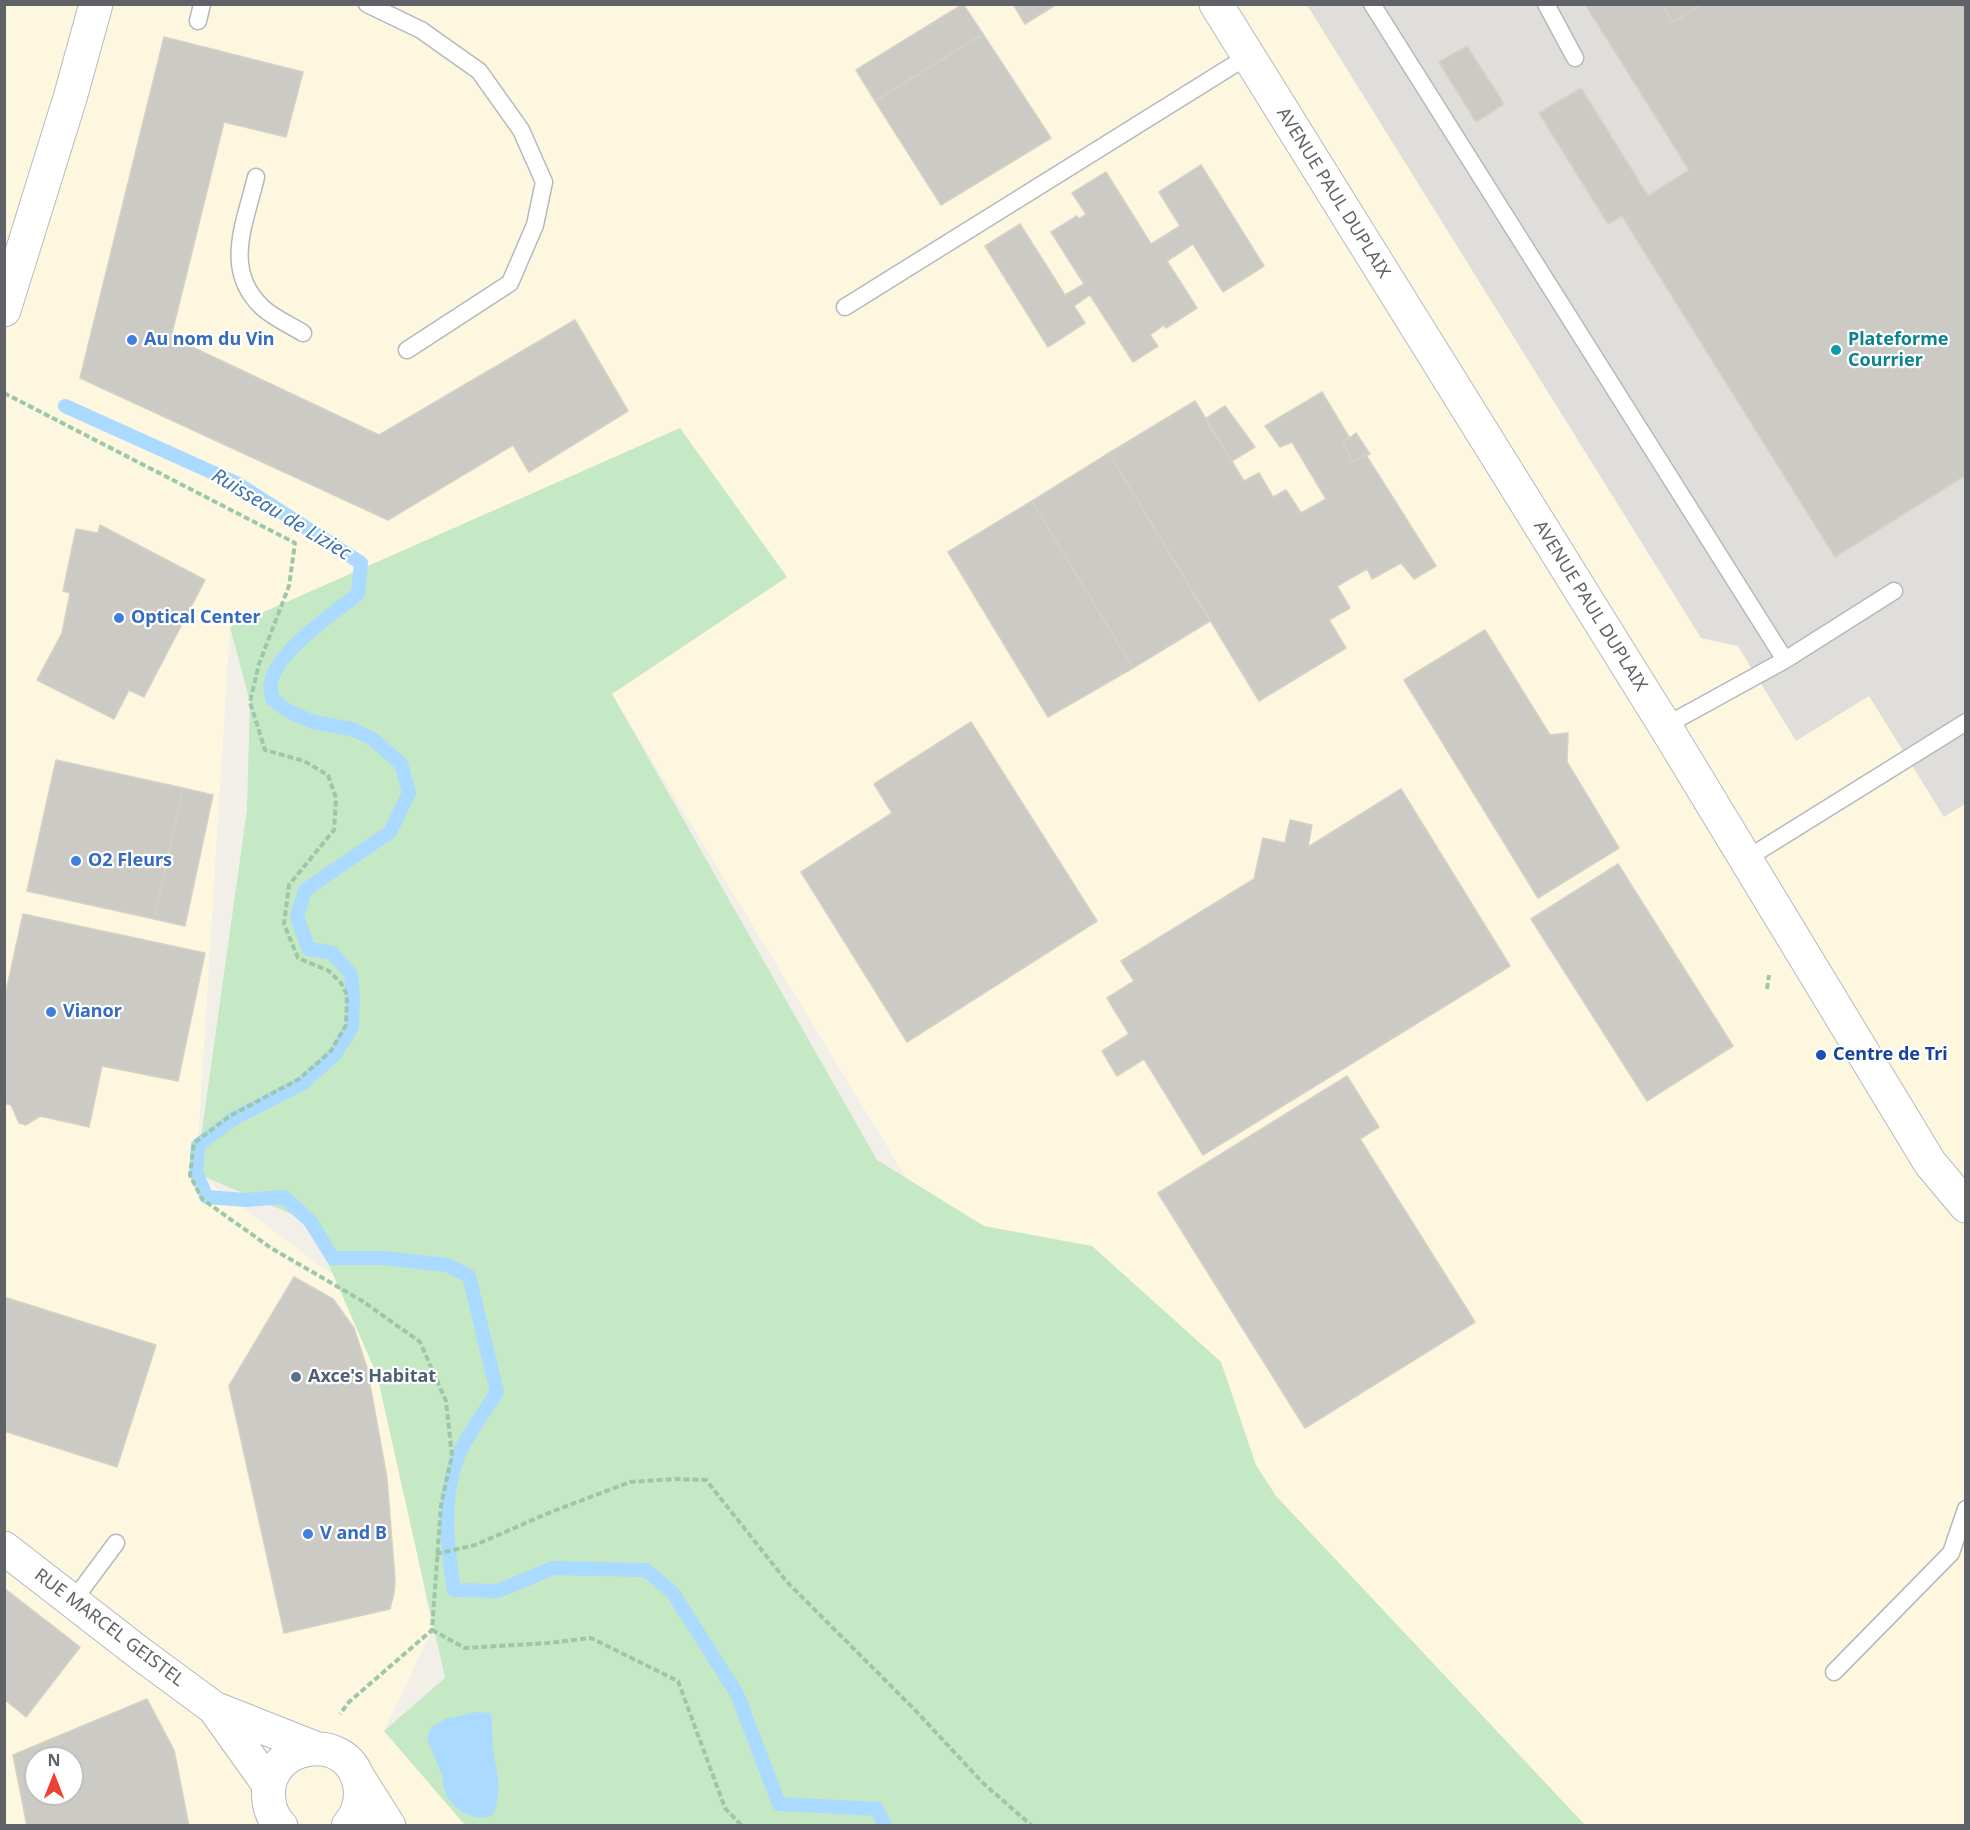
<!DOCTYPE html>
<style>
body{margin:0}
#map{position:relative;width:1970px;height:1830px;overflow:hidden;background:#f1efe8;font-family:"Noto Sans",sans-serif}
canvas{display:block}
.frame{position:absolute;inset:0;border:6px solid #5f6368;pointer-events:none}
.north{position:absolute;left:24px;top:1746px;width:60px;height:60px;box-sizing:border-box;background:#fff;border:2px solid #bfc1c3;border-radius:50%;rotate:0deg;font-size:16px;font-weight:700;line-height:24px;text-align:center;color:#5f6368}
.north::after{content:'';display:block;margin:auto;width:21px;height:27px;background:#ea4335;clip-path:polygon(50% 0,100% 100%,50% 72%,0 100%)}
</style>
<div id="map">
<canvas width="1970" height="1830"></canvas>
<div class="frame"></div>
<div class="north">N</div>
</div>
<script>
const ctx = document.querySelector('canvas').getContext('2d');
ctx.lineJoin = 'round';
function fill(path, color) { ctx.fillStyle = color; ctx.fill(path, 'evenodd'); }
function trace(path, color, width, dash) { ctx.strokeStyle = color; ctx.lineWidth = width; ctx.lineCap = dash ? 'butt' : 'round'; ctx.setLineDash(dash || []); ctx.stroke(path); }
function drawText(font, color, halo, rows, align = 'center') {
  ctx.font = font + ' "Noto Sans",sans-serif'; ctx.lineWidth = 4.5; ctx.setLineDash([]); ctx.textBaseline = 'middle'; ctx.strokeStyle = halo; ctx.fillStyle = color; for (const [text, x, y, turn = 0] of rows) {
    ctx.save(); ctx.translate(x, y); ctx.rotate((+turn || 0) * Math.PI / 180); ctx.textAlign = isNaN(turn) ? turn : align; if (halo) ctx.strokeText(text, 0, 0); ctx.fillText(text, 0, 0); ctx.restore();
  }
}
fill(new Path2D(`
 M5 5H1965V1825H1585L1276 1496 907 1179 612 694 787 577 680 429 230 627 196 1173 367 1301 432 1630 384 1731 465 1825 5 1826ZM36 1758H72V1794H36Z`), '#fef7e0');
fill(new Path2D(`
 M1307 5H1965V804L1944 817 1869 696 1796 741 1738 646 1701 638Z`), '#e0deda');
fill(new Path2D(`
 M680 428 787 577 612 694 877 1160 984 1226 1092 1246 1221 1362 1256 1465 1276 1496 1585 1825H465L384 1731 445 1678 377 1375 310 1222 196 1173 247 810 250 702 230 627Z`), '#c5e8c5');
fill(new Path2D(`
 M478 1712 489 1713 492 1717C492 1728 492 1739 493 1750 497 1777 503 1787 493 1815 474 1824 449 1807 444 1788 442 1782 443 1775 440 1770 436 1759 431 1749 427 1739L431 1728 445 1719Z`), '#aadaff');
trace(new Path2D(`
 M65 406 238 484 361 563 358 594C332 615 278 650 271 682 269 688 272 694 273 700L288 711 313 722 352 729 373 739 401 764 409 793 390 832 305 890 297 917 309 949 332 953 351 974 353 999 352 1027 335 1054 303 1083 233 1119 198 1145 196 1173 207 1197 246 1200 284 1197 310 1221 333 1258H383L447 1265 469 1276 497 1392C486 1410 465 1438 458 1456 441 1501 447 1544 454 1590L498 1591 553 1568 646 1570 673 1593 737 1694 779 1804 877 1809 885 1826`), '#aadaff', 14);
const building = new Path2D(`
 M963 4 983 34 875 101 856 70Z
 M1013 4H1057L1025 24Z
 M1585 4H1662L1673 22 1703 4H1966V475L1835 557 1622 216 1608 224 1539 113 1581 88 1648 196 1689 170Z
 M1662 4H1703L1673 22Z
 M983 34 1051 138 941 205 875 101Z
 M164 37 303 72 286 137 224 122 171 337 379 435 575 320 628 411 529 472 513 445 388 520 80 378Z
 M1467 46 1504 104 1476 122 1439 62Z
 M1201 165 1264 266 1223 292 1193 244 1167 261 1197 308 1166 328 1164 325 1150 335 1158 346 1133 362 1090 295 1074 306 1085 323 1048 347 985 246 1020 224 1065 295 1084 284 1051 232 1077 216 1079 219 1086 214 1072 193 1106 172 1151 244 1180 226 1159 192Z
 M1322 392 1349 437 1343 443 1353 461 1366 455 1436 566 1414 579 1401 563 1372 579 1367 569 1337 586 1350 608 1329 620 1346 648 1259 701 1109 453 1195 401 1244 481 1259 473 1273 497 1286 490 1301 513 1326 499 1292 442 1280 447 1265 426Z
 M1225 406 1255 447 1232 461 1205 419Z
 M1356 433 1370 454 1353 461 1343 443Z
 M1109 453 1210 621 1133 668 1032 501Z
 M1032 501 1133 668 1048 717 948 552Z
 M100 525 205 580 144 697 129 690 114 719 37 680 62 633 70 593 63 591 76 529 98 533Z
 M1485 630 1550 735 1568 733 1567 762 1619 848 1538 898 1404 680Z
 M971 722 1097 921 907 1042 801 872 892 813 874 784Z
 M56 760 183 788 154 919 27 891Z
 M183 788 213 795 185 926 154 919Z
 M1401 789 1510 966 1203 1155 1144 1059 1117 1076 1102 1051 1129 1034 1107 998 1134 981 1121 961 1254 879 1263 838 1285 843 1290 820 1312 825 1308 847Z
 M1618 864 1733 1046 1647 1101 1531 919Z
 M23 914 205 953 178 1081 102 1066 89 1127 40 1116 26 1125 19 1123 11 1105 4 1103V1001Z
 M1347 1076 1379 1127 1360 1139 1475 1322 1305 1428 1158 1193Z
 M294 1277 333 1299 354 1328 367 1368 387 1478 395 1580 394 1593 390 1609 284 1633 229 1386Z
 M4 1297 156 1345 117 1467 4 1431Z
 M4 1588 80 1647 26 1717 4 1699Z
 M147 1699 174 1750 189 1826H27L13 1755ZM36 1758H72V1794H36Z`);
fill(building, '#cccac5');
trace(building, '#d6d1c6', 1.5);
const lane = new Path2D(`
 M367 4 421 30 479 71 521 130 544 182 535 225 510 283 407 350
 M1372 4 1785 660
 M1546 4 1575 58
 M198 21 202 4
 M256 177C245 224 222 270 263 308 274 318 290 325 303 333
 M845 307 1248 56
 M1665 726 1785 660 1894 591
 M1746 859 1966 722
 M73 1601 116 1543
 M1834 1672 1951 1553 1966 1509`);
const street = new Path2D(`
 M4 1548 138 1652 214 1708 315 1748
 M214 1708 269 1785
 M358 1777 389 1826
 M281 1826C274 1819 270 1810 269 1801 261 1744 346 1728 359 1782 363 1799 359 1813 348 1826`);
const secondary = new Path2D(`
 M1216 4 1665 726 1930 1163 1966 1206
 M4 310 70 98 96 4`);
trace(lane, '#b5b8bc', 19);
trace(street, '#b5b8bc', 35);
trace(secondary, '#b6babf', 35);
trace(new Path2D(`
 M4 393 295 543 289 586 259 664 250 702 265 750 304 761 328 775 336 798 334 830 289 885 284 924 298 958 329 971 341 983 347 995 346 1025 331 1051 299 1079 230 1116 194 1143 190 1175 202 1199 271 1248 364 1302 420 1342 446 1401 452 1456 441 1505 432 1630 349 1702 340 1714
 M1767 989 1769 975
 M436 1554 475 1545 551 1512 630 1482 675 1479 706 1480 787 1582 916 1711 983 1783 1032 1826
 M432 1630 465 1648 548 1643 591 1638 678 1681 725 1808 742 1826`), '#9cc7a9', 4, [6, 3]);
trace(lane, '#fff', 16);
trace(street, '#fff', 33);
trace(secondary, '#fff', 33);
for (const [x, y, r, color] of [
 [132,340,6,"#3f7fe0"],
 [1836,350,6,"#0f9aa8"],
 [119,618,6,"#3f7fe0"],
 [76,861,6,"#3f7fe0"],
 [51,1012,6,"#3f7fe0"],
 [1821,1055,6,"#1a4fb4"],
 [296,1377,6,"#5c6f8a"],
 [308,1534,6,"#3f7fe0"]
]) { const dot = new Path2D(); dot.arc(x, y, r, 0, 2 * Math.PI); ctx.fillStyle = color; ctx.fill(dot); trace(dot, '#fff', 2); }
drawText('18px', '#5f6368', '#fff', [
 ["AVENUE PAUL DUPLAIX",1333,193,58],
 ["AVENUE PAUL DUPLAIX",1590,606,58],
 ["RUE MARCEL GEISTEL",109,1628,37]
]);
drawText('bold 18px', '#366cbe', '#fff', [
 ["Au nom du Vin",144,340],
 ["Optical Center",131,618],
 ["O2 Fleurs",88,861],
 ["Vianor",63,1012],
 ["V and B",320,1534]
], 'left');
drawText('bold 18px', '#0d838f', '#fff', [
 ["Plateforme",1848,340],
 ["Courrier",1848,361]
], 'left');
drawText('bold 18px', '#164399', '#fff', [
 ["Centre de Tri",1833,1055]
], 'left');
drawText('bold 18px', '#4e5e75', '#fff', [
 ["Axce's Habitat",308,1377]
], 'left');
drawText('italic 20px', '#4174aa', '#fff', [
 ["Ruisseau de Liziec",281,515,31]
]);
</script>
